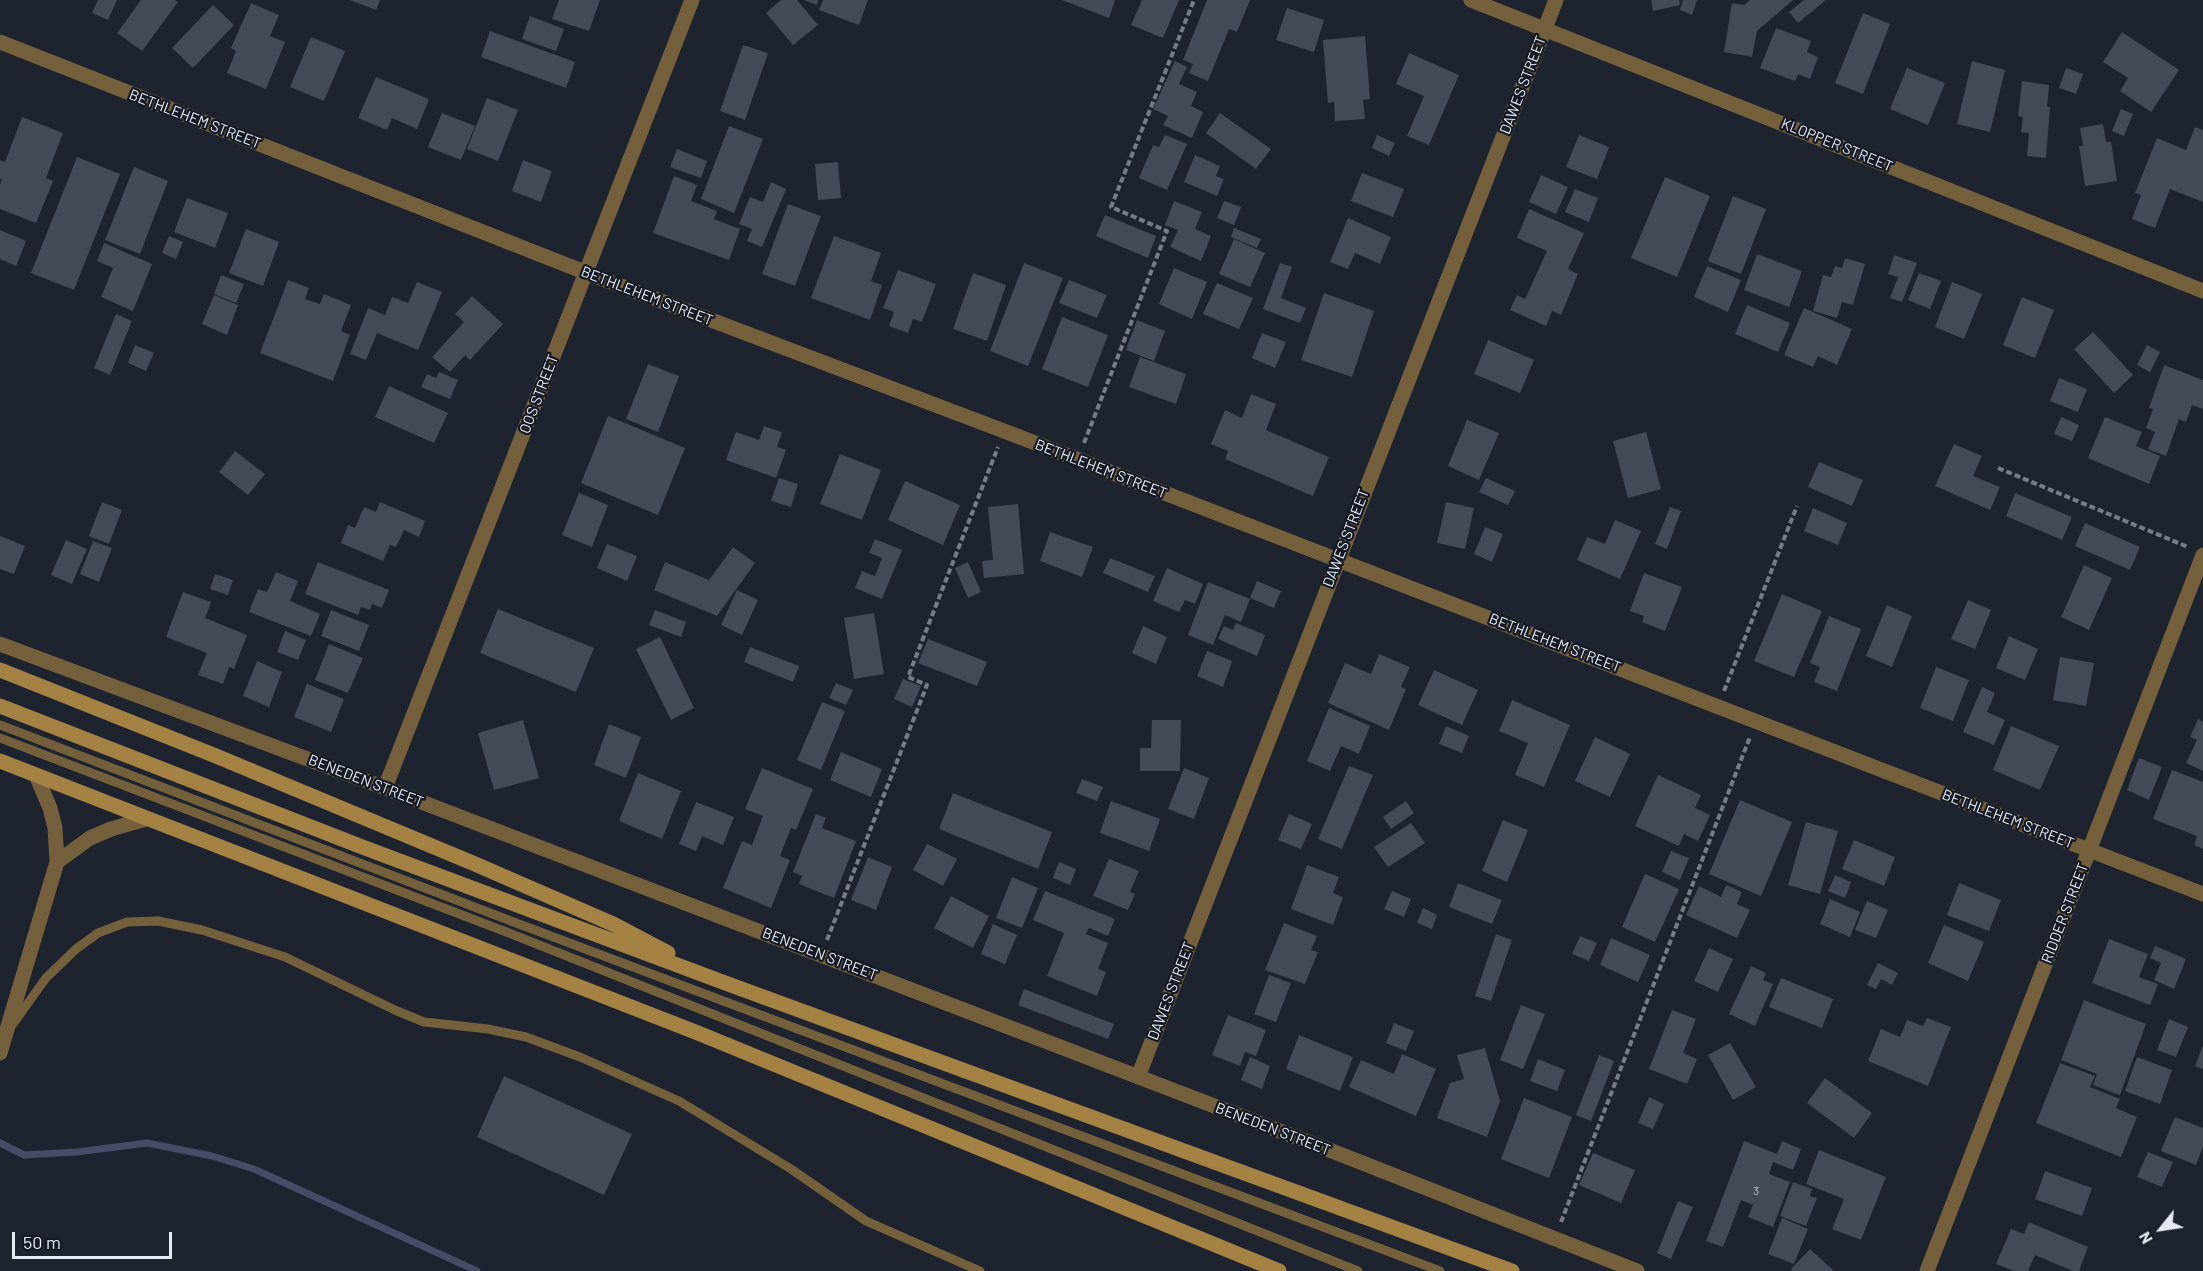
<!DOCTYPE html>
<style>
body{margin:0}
#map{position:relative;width:2203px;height:1271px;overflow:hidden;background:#1d232f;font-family:Barlow,sans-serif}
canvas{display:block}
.north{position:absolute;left:2131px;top:1199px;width:60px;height:60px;-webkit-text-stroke:4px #141925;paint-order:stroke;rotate:240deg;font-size:16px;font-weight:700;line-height:24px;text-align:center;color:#e6ebf3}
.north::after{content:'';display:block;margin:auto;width:21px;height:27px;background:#e6ebf3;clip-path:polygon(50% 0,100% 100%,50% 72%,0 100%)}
.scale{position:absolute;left:12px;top:1232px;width:160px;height:27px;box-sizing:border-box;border:3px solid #e6ebf3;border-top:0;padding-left:8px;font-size:18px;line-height:21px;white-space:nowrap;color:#e6ebf3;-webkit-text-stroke:4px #141925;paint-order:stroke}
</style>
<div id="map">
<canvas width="2203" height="1271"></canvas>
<div class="north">N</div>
<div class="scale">50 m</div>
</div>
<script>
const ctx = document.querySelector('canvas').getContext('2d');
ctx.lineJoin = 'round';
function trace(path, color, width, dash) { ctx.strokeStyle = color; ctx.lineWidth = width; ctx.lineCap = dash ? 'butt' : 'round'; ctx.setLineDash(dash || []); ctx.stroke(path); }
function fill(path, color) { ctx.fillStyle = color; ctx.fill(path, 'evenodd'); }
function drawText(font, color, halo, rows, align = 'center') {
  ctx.font = font + ' Barlow,sans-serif'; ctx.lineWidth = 4.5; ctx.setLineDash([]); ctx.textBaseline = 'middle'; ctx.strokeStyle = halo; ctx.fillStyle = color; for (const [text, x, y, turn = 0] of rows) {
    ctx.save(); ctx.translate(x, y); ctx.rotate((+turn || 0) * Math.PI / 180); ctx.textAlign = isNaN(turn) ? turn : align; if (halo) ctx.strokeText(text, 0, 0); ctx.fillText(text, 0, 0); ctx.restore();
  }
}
trace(new Path2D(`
 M0 1143 24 1155 77 1152 147 1143 212 1156 254 1169 477 1271`), '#464b66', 7);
fill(new Path2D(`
 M98 0H117L108 20 92 13Z
 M141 0H175L178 2 142 51 117 33Z
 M350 0H380L376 10Z
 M559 0H600L589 31 552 19Z
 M781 0H797L818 25 793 45 766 13Z
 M804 0H818L817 5Z
 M823 0H868L859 25 819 10Z
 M1062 0H1115L1109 18Z
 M1142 0H1179L1163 38 1131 25Z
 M1207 0H1250L1237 32 1229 29 1208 81 1189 73 1193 64 1183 60Z
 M1651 0H1679L1680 5 1653 11Z
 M1683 0H1697L1692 15 1680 10Z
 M1750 0H1793L1757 31 1752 57 1724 52 1732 3 1744 5Z
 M1804 0H1826L1798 23 1789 12Z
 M251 3 279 15 270 36 285 42 266 89 227 73 236 51 231 48Z
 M213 5 234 25 193 68 172 48Z
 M1287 8 1324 20 1314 52 1276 40Z
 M1863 13 1890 24 1863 94 1835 83Z
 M530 16 564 29 556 51 522 39Z
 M1776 28 1811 41 1807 52 1818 57 1810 79 1798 74 1795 81 1760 68Z
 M490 31 575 62 566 88 481 57Z
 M2122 32 2179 70 2151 112 2120 91 2128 78 2103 62Z
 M1365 36 1370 99 1363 100 1365 119 1335 121 1334 102 1328 103 1323 40Z
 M311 37 345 51 324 101 290 87Z
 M743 45 768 53 745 120 720 111Z
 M1409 53 1459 75 1429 145 1407 136 1424 96 1396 84Z
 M1175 61 1187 67 1179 84 1197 92 1191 106 1203 112 1192 138 1163 125 1168 116 1153 109Z
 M1972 61 2005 70 1990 132 1957 124Z
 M1907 68 1945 83 1928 125 1890 109Z
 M2066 68 2083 74 2076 94 2059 88Z
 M376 77 429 99 417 129 392 118 387 130 358 118Z
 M2022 81 2049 85 2047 107H2050L2046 158 2027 156 2029 133 2021 132 2023 117 2018 116Z
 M487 98 518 110 498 161 467 149Z
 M2121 109 2133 114 2124 136 2112 131Z
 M442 113 475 126 461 160 428 147Z
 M1220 113 1271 149 1256 169 1206 133Z
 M22 117 63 133 46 178 53 181 36 223 0 209V185L2 179H0V160L5 162Z
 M2103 124 2106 142H2111L2117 181 2085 186 2079 146H2083L2080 128Z
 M729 126 763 139 734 213 701 199Z
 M2195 127 2203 130V202L2170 189 2155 228 2132 219 2141 195 2135 193 2157 138 2186 150Z
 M1165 135 1187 144 1167 190 1139 178 1153 145 1159 147Z
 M1377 135 1395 143 1389 156 1372 148Z
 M1579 135 1609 147 1597 179 1566 167Z
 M677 149 707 161 701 178 670 167Z
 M1195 155 1220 166 1216 176 1224 179 1217 196 1184 182Z
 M77 157 120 174 74 290 31 273Z
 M523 160 552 171 541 202 512 191Z
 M838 162 841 198 818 200 815 164Z
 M134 167 168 181 140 254 105 240Z
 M1362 173 1404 189 1393 217 1351 201Z
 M1541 175 1568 187 1556 214 1529 202Z
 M674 176 697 185 691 201 717 211 714 219 740 229 729 260 653 233Z
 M1665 177 1710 196 1677 277 1631 258Z
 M771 182 786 189 762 247 747 241 752 229 739 224 750 197 763 202Z
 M1575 189 1598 198 1589 222 1565 212Z
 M1733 196 1766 209 1741 274 1708 261Z
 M187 198 228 213 215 248 174 232Z
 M1174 201 1202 212 1195 229 1211 236 1201 261 1170 247 1178 230 1165 225Z
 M1224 201 1241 207 1234 225 1217 218Z
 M788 204 821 216 795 286 762 274Z
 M1529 209 1584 233 1568 269 1578 274 1561 315 1552 311 1546 326 1510 310 1517 295 1525 299 1547 251 1517 238Z
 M1105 215 1156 236 1148 258 1096 236Z
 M1348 218 1391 237 1380 264 1355 253 1348 269 1330 262Z
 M1234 228 1261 239 1257 248 1231 237Z
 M246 229 279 242 263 286 229 273Z
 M0 230 26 241 16 266 0 259Z
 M169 236 183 242 176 259 162 253Z
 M834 236 881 253 871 281 882 285 870 320 811 298Z
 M1234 239 1265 253 1250 287 1219 274Z
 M104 243 152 264 133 311 101 297 113 268 97 261Z
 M1757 254 1802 271 1789 307 1744 290Z
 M1894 255 1917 263 1902 302 1890 298 1898 277 1888 274Z
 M1845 258 1865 264 1853 305 1842 302 1837 318 1813 311 1823 275 1831 277 1835 266 1842 268Z
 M1024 263 1063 278 1028 366 990 351Z
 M1280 263 1292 267 1281 298 1306 308 1300 323 1263 309Z
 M1707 266 1741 280 1728 312 1694 297Z
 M1174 268 1207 282 1192 319 1159 304Z
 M898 270 936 284 922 322 913 319 908 333 889 326 894 312 883 308Z
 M973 273 1006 285 987 341 953 329Z
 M1919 273 1941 281 1930 309 1908 300Z
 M221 275 244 284 236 303 214 294Z
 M288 280 309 288 305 299 320 304 324 294 351 305 341 331 350 335 333 381 260 353Z
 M1069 280 1107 295 1097 318 1059 303Z
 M417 282 442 292 418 350 377 333 366 360 350 354 368 308 385 315 392 297 408 303Z
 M1952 282 1982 294 1964 339 1935 327Z
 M1217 283 1253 298 1239 329 1203 314Z
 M1324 293 1374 311 1352 377 1301 360Z
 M214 295 238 305 227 335 202 324Z
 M472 296 503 324 470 360 465 355 450 372 432 357 464 322 455 314Z
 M2022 297 2054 310 2035 358 2003 345Z
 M1747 305 1790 323 1778 352 1735 334Z
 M1804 308 1852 329 1837 365 1818 356 1813 367 1784 355Z
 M116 314 132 321 110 375 94 368Z
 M1062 317 1108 335 1088 387 1042 369Z
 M1137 320 1165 331 1154 361 1126 350Z
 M2093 332 2133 375 2114 393 2074 349Z
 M1262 333 1286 342 1275 368 1252 358Z
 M1488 340 1534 360 1520 393 1474 374Z
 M135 345 154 353 146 371 128 363Z
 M2147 345 2160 352 2150 372 2137 365Z
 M1140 357 1186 374 1176 404 1129 387Z
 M648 364 679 376 658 432 626 419Z
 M2164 365 2203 380V409L2192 405 2186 422 2179 419 2166 456 2148 449 2155 432 2146 428 2153 409 2149 408Z
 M439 372 458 380 450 399 421 387 427 374 436 378Z
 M2059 378 2087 389 2078 412 2050 401Z
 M389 386 448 413 434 443 375 417Z
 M1251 394 1276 404 1266 430 1329 457 1313 496 1225 459 1228 451 1211 444 1225 410 1242 418Z
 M608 416 685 448 658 515 581 483Z
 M2061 417 2079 425 2072 441 2054 434Z
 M2105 417 2142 432 2136 446 2160 456 2149 484 2088 458Z
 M1467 420 1499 433 1479 480 1448 466Z
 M764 426 782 432 777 447 786 450 776 478 726 460 736 432 759 440Z
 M1646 432 1661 489 1628 498 1613 441Z
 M1954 444 1982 456 1973 476 2000 487 1990 510 1935 486Z
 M235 451 265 474 248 495 219 472Z
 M840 454 881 470 862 520 820 504Z
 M1819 462 1863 480 1852 506 1808 487Z
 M779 478 798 484 791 507 771 501Z
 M1486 478 1515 491 1508 505 1479 492Z
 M905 481 960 505 943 545 888 520Z
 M579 493 608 505 592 547 562 535Z
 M2015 493 2072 517 2062 540 2006 516Z
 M102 502 122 510 109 544 89 536Z
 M380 502 425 521 419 537 404 530 396 547 390 545 383 561 341 543 348 525 355 528 364 507 376 512Z
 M1446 502 1474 508 1465 549 1437 543Z
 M1018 504 1024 574 984 578 982 561 993 560 988 507Z
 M1670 507 1681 511 1667 549 1655 544Z
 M1813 508 1847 523 1838 545 1804 531Z
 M1615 520 1641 531 1620 579 1577 560 1587 537 1605 544Z
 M2085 523 2140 547 2130 570 2075 546Z
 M1485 527 1503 534 1492 562 1474 554Z
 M1050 532 1093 547 1082 577 1040 561Z
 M0 536 25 546 14 574 0 569Z
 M875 539 902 550 882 599 855 588 862 571 875 576 882 558 869 553Z
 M66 540 87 549 72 584 51 575Z
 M93 541 112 548 99 582 80 574Z
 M607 544 637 556 627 581 597 568Z
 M733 547 755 563 717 616 654 590 665 562 709 580Z
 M1110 558 1155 576 1148 592 1103 573Z
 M318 562 389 590 382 608 372 604 370 610 361 607 358 615 305 594Z
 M968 562 981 592 968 598 955 568Z
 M2084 565 2112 578 2089 630 2061 617Z
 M1167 568 1203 584 1195 604 1185 600 1179 612 1153 601Z
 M276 572 298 581 290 601 320 614 311 636 249 612 258 589 267 592Z
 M1644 573 1682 587 1665 631 1642 622 1644 616 1630 611Z
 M215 574 233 580 228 595 210 589Z
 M1257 581 1281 591 1274 608 1250 598Z
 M1208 582 1250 599 1241 622 1225 615 1213 645 1188 635Z
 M737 590 758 600 742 635 721 625Z
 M183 592 211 602 205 618 247 635 234 669 229 667 223 684 198 675 207 653 166 637Z
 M1782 594 1822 611 1794 677 1754 661Z
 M1968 600 1991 610 1975 649 1951 639Z
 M1887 605 1912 616 1892 667 1866 656Z
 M498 609 594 648 576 692 480 653Z
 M331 610 369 625 359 651 321 636Z
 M655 610 686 622 681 637 649 625Z
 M874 613 884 674 854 679 844 618Z
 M1829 616 1861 629 1837 691 1814 682 1820 667 1810 663Z
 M1236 623 1265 635 1257 656 1218 639 1224 626 1233 630Z
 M1143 626 1167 637 1156 664 1132 653Z
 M285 631 306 640 298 660 277 652Z
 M2009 636 2038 649 2025 680 1996 668Z
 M660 637 694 708 671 720 636 649Z
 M928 639 987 662 977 686 918 663Z
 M329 644 363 658 348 693 315 680Z
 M750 647 799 666 793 682 744 662Z
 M1207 651 1232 661 1223 687 1197 676Z
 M1379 654 1410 667 1401 687 1406 689 1389 730 1328 703 1345 663 1371 674Z
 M2060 657 2094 663 2086 706 2053 700Z
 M257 661 282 672 269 707 243 696Z
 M1936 667 1969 680 1953 721 1920 708Z
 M1434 670 1478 690 1462 725 1418 705Z
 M903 679 921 686 912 707 894 699Z
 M836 683 853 690 846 705 829 698Z
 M307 684 344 699 331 732 294 717Z
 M1982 687 1995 693 1987 712 2005 720 1994 745 1963 732Z
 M1512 700 1570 725 1544 787 1515 775 1528 743 1499 731Z
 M822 702 845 711 821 770 797 760Z
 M1329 708 1370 726 1359 754 1341 746 1330 771 1307 761Z
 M2198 719 2203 722V771L2186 763 2197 740 2190 737Z
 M523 720 539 778 494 790 478 733Z
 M1152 720H1181L1180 771H1140V748H1151Z
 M609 724 641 737 626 778 594 765Z
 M1446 726 1469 736 1462 753 1439 744Z
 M2011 726 2059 746 2040 790 1993 770Z
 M1595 737 1630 754 1610 797 1575 781Z
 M841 752 882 769 871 797 830 780Z
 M2139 758 2162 767 2149 800 2127 790Z
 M1349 766 1373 775 1342 849 1318 839Z
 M762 768 813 789 796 830 791 828 780 856 790 860 771 908 723 888 742 841 752 845 763 816 745 809Z
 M1184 768 1209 778 1194 819 1168 809Z
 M2172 770 2203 782V849L2194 845 2197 836 2153 819Z
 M638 773 681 791 662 839 619 821Z
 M1658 775 1701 795 1695 808 1710 815 1698 841 1684 834 1679 846 1635 826Z
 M1082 779 1103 787 1097 801 1076 793Z
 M953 793 1052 832 1038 869 939 829Z
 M1740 800 1792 822 1761 896 1709 874Z
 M1111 801 1160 819 1149 851 1100 833Z
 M1406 801 1414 813 1391 829 1383 817Z
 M696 802 734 817 723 845 702 836 696 851 679 844Z
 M816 814 826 818 822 828 856 841 834 898 799 884 802 876 793 872Z
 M1289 814 1312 824 1301 849 1278 840Z
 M1503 820 1528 830 1507 882 1482 871Z
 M1806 822 1838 831 1820 894 1788 885Z
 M1411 823 1425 843 1388 867 1374 847Z
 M1854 840 1895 857 1884 886 1842 869Z
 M927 844 957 859 943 886 913 870Z
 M1671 851 1689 858 1680 880 1662 872Z
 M868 857 892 867 876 910 851 900Z
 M1109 859 1139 871 1130 892 1135 894 1128 910 1093 896Z
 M1059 862 1076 869 1070 885 1053 878Z
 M1307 865 1339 877 1333 893 1343 897 1333 925 1291 909Z
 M1645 874 1679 889 1655 942 1622 927Z
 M1835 875 1851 882 1845 898 1828 891Z
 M1012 877 1038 888 1022 928 996 918Z
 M1458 883 1502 900 1492 924 1449 907Z
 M1959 883 2001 900 1989 931 1947 915Z
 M1726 885 1742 892 1737 904 1750 910 1737 938 1686 915 1699 886 1721 897Z
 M1045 891 1115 919 1108 936 1089 928 1086 934 1108 943 1098 969 1106 972 1097 996 1047 976 1064 933 1033 920Z
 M1392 891 1411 899 1404 917 1384 909Z
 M951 896 989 916 973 948 934 928Z
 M1830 899 1860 912 1850 937 1820 924Z
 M1867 901 1888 910 1876 938 1855 930Z
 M1423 908 1437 915 1432 929 1417 923Z
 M1284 923 1317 936 1311 950 1318 952 1305 984 1265 970Z
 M993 924 1017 935 1005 964 981 954Z
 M1944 925 1984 942 1968 981 1928 963Z
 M1496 934 1512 940 1491 1001 1475 996Z
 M1580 936 1597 943 1589 961 1572 954Z
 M1611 938 1650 955 1638 982 1600 965Z
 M2109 939 2148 954 2139 977 2158 984 2150 1005 2092 983Z
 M2155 946 2186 959 2174 989 2154 980 2161 963 2150 958Z
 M1709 948 1733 959 1718 992 1694 981Z
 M1878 963 1898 973 1892 985 1881 979 1876 989 1867 985Z
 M1751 966 1766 973 1763 980 1773 984 1755 1026 1729 1014Z
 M1269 975 1291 983 1276 1022 1254 1014Z
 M1781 978 1833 999 1822 1028 1769 1007Z
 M1024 989 1114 1024 1108 1039 1018 1005Z
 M2084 1000 2146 1024 2120 1095 2093 1085 2097 1074 2061 1060Z
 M1521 1005 1545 1014 1523 1069 1500 1060Z
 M1672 1010 1696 1019 1683 1053 1697 1059 1687 1084 1649 1069Z
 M1228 1015 1266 1030 1256 1056 1245 1052 1240 1066 1212 1055Z
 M1927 1018 1951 1027 1928 1086 1868 1061 1881 1029 1900 1037 1907 1020 1923 1026Z
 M2169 1019 2188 1027 2176 1057 2157 1050Z
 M1394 1023 1414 1031 1406 1051 1386 1043Z
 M1299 1035 1353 1057 1340 1091 1286 1069Z
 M1730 1043 1756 1087 1733 1100 1708 1055Z
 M2203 1045V1069L2195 1066Z
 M1485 1048 1500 1101 1487 1137 1437 1118 1450 1083 1464 1079 1457 1055Z
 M1402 1054 1436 1069 1416 1116 1349 1087 1361 1060 1394 1074Z
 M1599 1055 1614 1061 1591 1121 1576 1115Z
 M1250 1057 1270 1066 1262 1089 1241 1080Z
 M2137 1057 2172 1070 2160 1104 2125 1091Z
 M1538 1059 1565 1070 1557 1091 1530 1081Z
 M2060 1063 2095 1076 2090 1087 2120 1099 2116 1108 2137 1117 2121 1157 2036 1123Z
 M504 1076 632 1134 604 1195 477 1137Z
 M1825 1078 1872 1113 1854 1138 1807 1103Z
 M1649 1097 1664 1104 1653 1129 1638 1123Z
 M1524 1098 1572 1117 1549 1178 1501 1159Z
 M2175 1117 2203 1128V1146L2196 1165 2161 1151Z
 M1744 1141 1777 1154 1782 1141 1801 1149 1793 1170 1773 1162 1769 1174 1790 1182 1773 1227 1748 1217 1753 1205 1741 1200 1723 1247 1706 1241Z
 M1819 1150 1886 1177 1861 1240 1832 1229 1844 1199 1806 1184Z
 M2148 1152 2173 1162 2162 1187 2137 1177Z
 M1593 1153 1635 1170 1621 1203 1579 1185Z
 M2045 1171 2092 1188 2082 1216 2035 1199Z
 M1793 1182 1812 1189 1810 1196 1817 1198 1806 1226 1780 1216Z
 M1678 1201 1693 1207 1671 1259 1657 1253Z
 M1782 1218 1808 1229 1794 1264 1768 1254Z
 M2029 1222 2088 1247 2079 1271H2073L2035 1255 2028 1271H2014L1996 1264 2011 1229 2024 1234Z
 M1810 1249 1834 1271H1793L1791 1269Z`), '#434a58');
trace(new Path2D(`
 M1084 443 1167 231 1111 207 1194 0
 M1998 468 2188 547
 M1724 691 1797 506
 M827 940 927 685 908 677 998 447
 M1561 1222 1750 737`), '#777d87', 4, [6, 3]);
trace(new Path2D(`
 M0 725 511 921 1440 1271
 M0 738 509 933 1358 1271
 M13 1024 46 978 76 949 98 933 127 922 158 921 202 930 285 957 397 1011 424 1022 488 1029 526 1037 580 1057 679 1101 791 1169 866 1221 980 1271`), '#74603a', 9);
trace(new Path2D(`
 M1471 0 2203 291
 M0 42 587 273 1004 431 2203 894
 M0 644 385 788 1337 1153 1637 1271
 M385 788 692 0
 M57 862 90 838 111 829 146 819
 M0 1053 57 862 55 828 50 808 36 775
 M1138 1077 1556 0
 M1927 1271 2203 555`), '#74603a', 15);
trace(new Path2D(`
 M0 670 216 756 475 864 613 924 668 953
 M0 706 365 848 728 984 1512 1271
 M0 761 698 1033 1279 1271`), '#a38243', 15);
drawText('12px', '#bdc3cc', null, [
 ["3",1756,1191]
]);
drawText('15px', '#e6ebf3', '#141925', [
 ["DAWES STREET",1523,85,-69],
 ["BETHLEHEM STREET",195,119,21],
 ["KLOPPER STREET",1837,145,22],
 ["BETHLEHEM STREET",647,296,21],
 ["OOS STREET",539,394,-69],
 ["BETHLEHEM STREET",1101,469,21],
 ["DAWES STREET",1346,538,-69],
 ["BETHLEHEM STREET",1555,643,21],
 ["BENEDEN STREET",366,781,21],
 ["BETHLEHEM STREET",2008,819,21],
 ["RIDDER STREET",2065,913,-69],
 ["BENEDEN STREET",820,954,21],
 ["DAWES STREET",1171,991,-69],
 ["BENEDEN STREET",1273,1129,21]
]);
</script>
